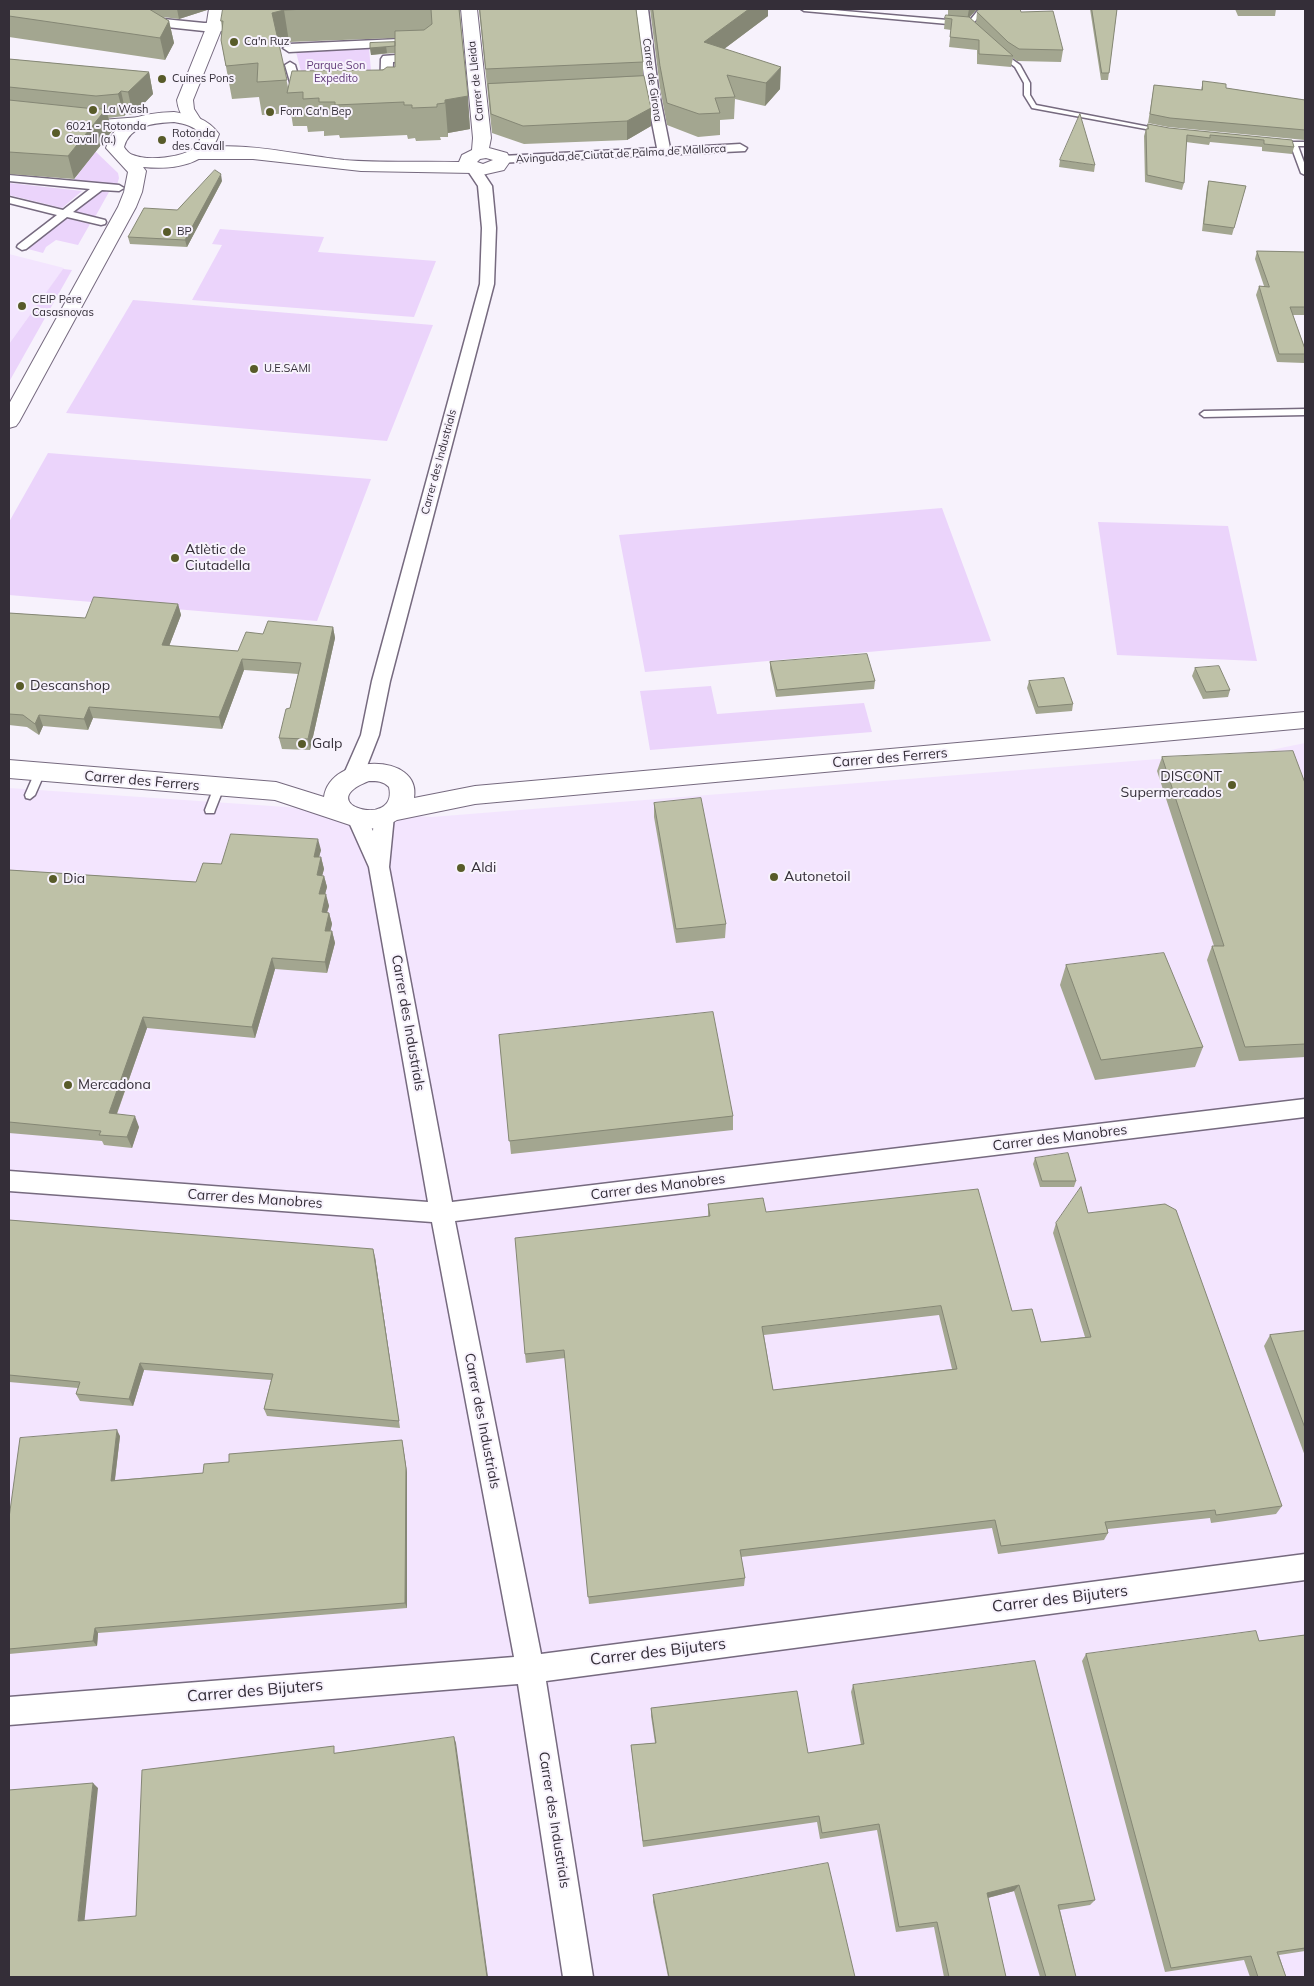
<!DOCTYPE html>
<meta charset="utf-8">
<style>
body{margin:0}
#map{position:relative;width:1314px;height:1986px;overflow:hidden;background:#f7f2fc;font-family:Mulish,sans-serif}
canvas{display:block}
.frame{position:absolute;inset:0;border:10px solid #342e38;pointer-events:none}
</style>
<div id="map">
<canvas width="1314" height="1986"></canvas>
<div class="frame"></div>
</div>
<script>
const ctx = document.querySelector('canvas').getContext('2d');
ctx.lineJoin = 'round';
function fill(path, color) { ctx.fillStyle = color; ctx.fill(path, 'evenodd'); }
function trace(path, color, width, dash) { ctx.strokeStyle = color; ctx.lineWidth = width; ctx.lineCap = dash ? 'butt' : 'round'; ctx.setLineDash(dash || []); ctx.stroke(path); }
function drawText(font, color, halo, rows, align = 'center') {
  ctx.font = font + ' Mulish,sans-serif'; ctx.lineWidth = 4; ctx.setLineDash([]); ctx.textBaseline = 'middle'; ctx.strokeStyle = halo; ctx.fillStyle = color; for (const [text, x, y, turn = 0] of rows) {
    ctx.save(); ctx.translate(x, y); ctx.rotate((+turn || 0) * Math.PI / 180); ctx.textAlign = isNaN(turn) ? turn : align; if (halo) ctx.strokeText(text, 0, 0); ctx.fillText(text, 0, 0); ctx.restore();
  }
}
fill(new Path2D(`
 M9 254 64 268 9 344Z
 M1305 743V1977H9V788L432 817 1271 750Z`), '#f3e5fe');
fill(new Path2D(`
 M369 48 373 93 308 98 296 52Z
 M95 151 118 173 119 178 117 185 74 180Z
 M9 183 82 191 62 208 9 195Z
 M98 191 109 192 95 217 74 211Z
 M66 218 90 224 78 245 56 240 46 247 43 253 28 249Z
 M220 229 324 237 318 252 436 261 414 317 192 300 222 245 212 244Z
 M63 269 72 270 9 382V344Z
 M133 300 433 325 387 441 66 413Z
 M48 453 371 479 317 621 9 595V522Z
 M942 508 991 641 645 672 619 535Z
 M1098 522 1228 526 1257 661 1117 655Z
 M711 686 717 714 864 703 872 732 650 750 640 691Z`), '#ebd4fb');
const service = new Path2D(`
 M801 9H822L959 21 962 23 959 25 804 11Z
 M979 9H985L972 25H968L967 24Z
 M998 52H1002L1020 65 1030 83V95L1036 105 1165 130 1162 132 1032 108 1024 95V83L1015 67 998 54Z
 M1277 142H1305V146H1298L1305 165V175L1301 173 1291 146 1277 144Z
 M1305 409V415L1204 417 1200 414 1204 411Z
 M40 768 45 772 35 795 30 799 26 798 25 795 35 772Z
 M219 783 224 787 215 810 214 813H206L205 810 214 787Z`);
const pedestrian = new Path2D(`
 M290 62 295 65 303 92 301 94H295L293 92 285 65Z
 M9 175 119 185 124 188 119 191 102 190 73 212 105 220 106 222 105 224 101 225 67 217 26 249 22 250 17 247 18 245 57 215 9 203V197L63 210 90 189 9 181Z`);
const minor = new Path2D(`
 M636 9H648L658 88 670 148 740 144 747 148 745 151 497 163 495 160 502 156 657 148 646 92 618 94 612 90 618 86 645 85Z
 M143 17 204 23H252L258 27 252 31H204L139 24 137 21 139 18Z
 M399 39 403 40 405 43 403 46 289 52 283 48 289 44Z
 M423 53 429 57 427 60 393 62 392 95 391 98H381L380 95 381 59 383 56Z
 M473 164 478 165 492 186 496 228 494 284 390 681 379 735 363 776 360 781 353 783 346 781 343 776 361 735 372 681 480 284 482 228 478 186 466 168Z
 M384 809 391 811 394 816 389 867 452 1202 1305 1099V1117L455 1221 541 1654 1305 1554V1580L546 1681 593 1977H563L518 1684 9 1725V1697L514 1657 432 1222 9 1191V1171L428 1202 369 867 348 820 351 815 358 813 365 815 373 831 374 816 377 811Z`);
const tertiary = new Path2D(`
 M209 9H225L222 28 193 100 194 109 201 120 199 124H187C182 116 178 110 177 100L206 28Z
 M461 9H477L491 138 489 148 507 153 511 160 504 170 482 175 473 173 361 171 253 159H197L191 158 188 154 191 150C238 139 296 155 344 160 382 163 421 161 459 162L462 155 472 150 473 138ZM486 158 493 160 483 164 477 162 480 159Z
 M9 110 101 120 141 117 147 118 149 122 147 126 141 127 101 130 9 120Z
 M1305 712V728L475 804 397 820 388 825 365 830 275 800 9 778V760L276 782 324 797C330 753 422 752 414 798L475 786ZM369 781C377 781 383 781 389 787 399 830 309 804 369 781Z`);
const secondary = new Path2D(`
 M174 112C193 115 207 118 219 134 209 166 172 170 143 167L146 171 142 192 136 207 19 422 16 426 9 428V404L118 207 124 192 128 172 106 148C115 117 146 113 174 112ZM174 122C185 124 194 126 201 134 200 140 199 144 194 148 182 158 147 161 133 155 129 154 126 150 124 147 130 125 154 123 174 122Z`);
trace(service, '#766a7f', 3);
trace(pedestrian, '#766a7f', 3);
trace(minor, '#766a7f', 3);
trace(tertiary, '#766a7f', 2);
trace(secondary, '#766a7f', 2);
fill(service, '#fff');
fill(pedestrian, '#fff');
fill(minor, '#fff');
fill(tertiary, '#fff');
fill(secondary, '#fff');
fill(new Path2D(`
 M9 9H208L207 10 179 19 163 17 169 21 174 43 165 60 9 37Z
 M223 9H460V11L470 129 448 133V137H440L441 140 416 141 415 138 408 139 407 135 340 138 339 135 324 136V131L308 132 307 126H293L291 113 262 115 259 97 232 99 221 40 222 29 221 21ZM395 38V42L370 43 371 55 395 53V67L288 87 279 45 289 42Z
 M478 9H636L643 62V76L651 108V126L627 140 524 144 492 133 479 10Z
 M650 9H768V16L724 49 780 89 765 106 735 99 734 119 720 120V135L698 137 667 125 660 88Z
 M948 9H977L969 18 976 23 977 12H1021L1063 50 1061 62 1017 61 1013 58 1011 67 977 64V50L949 47 951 30 944 29 945 18 948 15Z
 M1090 9H1117L1108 80H1101Z
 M1235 9H1276L1275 16H1238Z
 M9 59 149 72 153 94 133 115 126 114 124 116 108 118 112 131 74 179 9 174Z
 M1203 81 1226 88 1305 100V140L1168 127 1148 123 1154 85 1201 90Z
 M1148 124 1169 128 1292 140 1294 147 1292 154 1262 151V147L1210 142 1209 145 1186 142 1184 183 1182 190 1145 182 1144 136 1146 129H1147Z
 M1060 160 1095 165 1094 172 1059 167Z
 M222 181 187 247 130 244 128 237 177 210Z
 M1209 181 1246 186 1232 235 1202 231 1207 188Z
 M1257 251 1305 252V315H1293L1305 349V360L1304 363 1277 362 1256 295 1259 286H1264L1255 259Z
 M178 604 181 615 169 646 238 651 263 634 333 627 335 638 310 750 282 749 279 738 290 708 298 674 244 670 222 729 93 718 88 730 43 726 39 735 27 727 9 725V613L85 618Z
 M770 662 875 681 874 689 776 697 770 669Z
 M1195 668 1230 690 1228 697 1203 699 1192 676Z
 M1029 681 1073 704 1072 711 1036 714 1027 688Z
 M1162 757 1305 783V1057L1239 1061 1207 960 1212 946H1214L1157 771Z
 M654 803 726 924 725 938 676 943 654 817Z
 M321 850 319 857H321L324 869 322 876H324L327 887 325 894 329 906 327 912 329 913 332 924 330 931H332L335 943 327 973 275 969 255 1038 147 1028 117 1114 139 1127 132 1148 104 1145 102 1141 9 1133V870L196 882 221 864Z
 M1066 965 1203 1047 1195 1067 1095 1080 1060 985Z
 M499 1035 733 1116V1130L511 1154Z
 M1035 1158 1076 1181 1074 1187H1040L1033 1164Z
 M708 1204 766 1212 1012 1311 1041 1342 1085 1337 1053 1233 1056 1223 1088 1213 1282 1506 1276 1514 1211 1523 1210 1518 1108 1529V1533L1104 1540 998 1554 992 1528 741 1557 745 1578 744 1586 589 1604 565 1358 526 1363 525 1354 708 1216ZM939 1315 952 1369 773 1390 764 1335Z
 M9 1220 375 1257 400 1428 267 1416 264 1409 271 1380 144 1370 133 1406 80 1401 76 1394 78 1388 9 1382Z
 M1305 1331V1456L1264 1346 1270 1335Z
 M120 1436 115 1480 203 1473 229 1462 403 1446 407 1473V1608L98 1633 97 1646 9 1654V1518Z
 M1305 1635V1951L1279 1955 1286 1977H1250L1244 1960 1165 1972 1082 1661 1086 1654 1259 1641Z
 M853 1685 1095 1900 1090 1905 1060 1910 1076 1977H1040L1014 1891 988 1898 1006 1977H944L934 1927 896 1932 877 1830 820 1839 817 1822 643 1847 631 1745 655 1743 651 1716V1708L808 1753 861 1745 851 1692Z
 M653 1895 855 1977H668L653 1902Z`), '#a3a690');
fill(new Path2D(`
 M177 9H208L207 10 179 19Z
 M749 9H768V16L704 64V42Z
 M969 9H977L967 20Z
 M284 10 289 42 277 45 272 13Z
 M169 21 174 43 165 60 160 38Z
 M386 46 387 53 371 55 370 48Z
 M781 67 780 89 765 106 766 83Z
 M149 72 153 94 133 115 128 92Z
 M121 91 126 114 124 116 118 94Z
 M468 96 470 129 448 133V137L445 100Z
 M651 108V126L627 140V121Z
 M106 109 112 131 74 179 68 156Z
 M221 174 222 181 187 247 185 240Z
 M178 604 181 615 165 657 162 645Z
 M333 627 335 638 310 750 308 739Z
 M242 659 244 670 222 729 219 717Z
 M89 707 93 718 88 730 84 719Z
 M39 715 43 726 39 735 35 724Z
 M318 839 321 850 316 868 314 857Z
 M321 857 324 869 319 887 317 875Z
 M324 876 327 887 322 905 319 894Z
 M326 894 329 906 324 923 322 912Z
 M329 913 332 924 328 942 325 931Z
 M332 931 335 943 327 973 325 962Z
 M272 958 275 969 255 1038 252 1027Z
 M143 1017 147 1028 113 1124 109 1113Z
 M135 1116 139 1127 132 1148 127 1137Z
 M373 1249 375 1257 400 1428 399 1421Z
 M140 1363 144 1370 133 1406 129 1399Z
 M117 1430 120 1436 114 1486 111 1481Z
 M402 1440 407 1473V1608L405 1603Z
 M95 1628 98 1633 97 1646 93 1641Z
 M454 1737 456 1743 488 1977H487Z
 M93 1783 98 1788 84 1926 78 1921Z
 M1019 1885 1014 1891 983 1899 987 1893Z`), '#858775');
const building = new Path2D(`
 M9 9H149L169 21 160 38 9 16Z
 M223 9H308L284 10 272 13 287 80 257 82 258 63 226 66 221 40 223 21H221Z
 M430 9H459L468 96 445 100V103L437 104V107L412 108V105H404V102L335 105V102H319V98L303 99V92L287 93 292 71 383 70 387 67H395V31L424 30 432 24 431 9Z
 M480 9H636L643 62 486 69Z
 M653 9H749L704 42 781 67 766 83 727 75 735 97 715 98 720 113 699 114 667 103 660 66Z
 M980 9H1020L1021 12 1053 11 1063 50 1019 49 1008 42 977 12Z
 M1092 9H1117L1109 73H1102Z
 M946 15 969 17 1013 56 979 54V40L950 37 952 19 945 18Z
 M395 42V46L370 48V43Z
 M9 59 149 72 128 92 121 91 118 94 96 96 9 87Z
 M644 76 651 108 627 121 523 126 491 114 488 84Z
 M1203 81 1226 84V88L1305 100V130L1170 118 1150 114 1154 85 1202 90Z
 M9 100 95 109H106L68 156 9 152Z
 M1080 114 1095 165 1060 160Z
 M1148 124 1169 128 1292 140 1294 147 1264 144V140L1210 135V138L1187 135 1184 183 1147 175 1146 129H1148Z
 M215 170 221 174 185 240 128 237 144 208 177 210Z
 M1209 181 1246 186 1234 228 1204 224Z
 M1257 251 1305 252V307H1290L1305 349V354H1279L1259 286 1269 287Z
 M94 597 178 604 162 645 238 651 246 632 263 634 268 621 333 627 308 739 279 738 286 709 290 708 301 663 242 659 219 717 89 707 84 719 39 715 35 724 23 715 9 714V613L85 618Z
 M867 654 875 681 777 690 770 662Z
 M1219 666 1230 690 1206 692 1195 668Z
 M1064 678 1073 704 1038 707 1029 681Z
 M1293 751 1305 783V1044L1245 1047 1212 946H1224L1162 757Z
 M701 798 726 924 676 929 654 803Z
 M231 834 318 839 314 857H321L317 875 324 876 319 894H326L322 912 329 913 325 931H332L325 962 272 958 252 1027 143 1017 109 1113 135 1116 127 1137 99 1135 101 1131 9 1122V870L196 882 203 863 221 864Z
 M1164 953 1203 1047 1101 1060 1066 965Z
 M713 1012 733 1116 509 1141 499 1035Z
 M1068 1153 1076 1181H1042L1035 1158Z
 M1081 1187 1088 1213 1165 1204 1176 1210 1282 1506 1216 1515 1215 1510 1105 1522 1108 1533 1001 1546 995 1520 740 1550 745 1578 588 1597 564 1350 525 1354 515 1238 710 1216 708 1204 763 1198 766 1212 978 1189 1012 1311 1032 1309 1041 1342 1091 1337 1056 1223ZM941 1306 957 1369 773 1390 762 1327Z
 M9 1220 373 1249 399 1421 264 1409 273 1374 140 1363 129 1399 76 1394 80 1382 9 1375Z
 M1305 1331V1428L1270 1335Z
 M117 1430 111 1481 203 1473 204 1464 229 1462V1454L402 1440 406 1468 405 1603 95 1628 93 1641 9 1649V1518L20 1438Z
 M1256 1631 1259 1641 1305 1635V1948L1277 1952 1286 1977H1258L1251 1956 1171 1968 1086 1654Z
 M1035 1661 1095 1900 1058 1905 1076 1977H1046L1019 1885 987 1893 1006 1977H949L937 1922 899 1927 879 1824 822 1833 819 1816 643 1841 631 1745 656 1743 651 1708 797 1691 808 1753 864 1744 853 1685Z
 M454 1737 487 1977H9V1790L93 1783 78 1921 136 1916 142 1770 334 1746V1753Z
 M828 1863 855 1977H669L653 1895Z`);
fill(building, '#bec1a7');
trace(building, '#858775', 1);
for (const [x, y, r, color] of [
 [234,42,5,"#585b29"],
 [162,79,5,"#585b29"],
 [93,110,5,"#585b29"],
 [270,112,5,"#585b29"],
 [56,133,5,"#585b29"],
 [162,140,5,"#585b29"],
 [167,232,5,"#585b29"],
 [22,306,5,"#585b29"],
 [254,369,5,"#585b29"],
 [175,558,5,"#585b29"],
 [20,686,5,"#585b29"],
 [302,744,5,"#585b29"],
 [1232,785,5,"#585b29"],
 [461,868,5,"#585b29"],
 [774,877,5,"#585b29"],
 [53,879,5,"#585b29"],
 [68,1085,5,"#585b29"]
]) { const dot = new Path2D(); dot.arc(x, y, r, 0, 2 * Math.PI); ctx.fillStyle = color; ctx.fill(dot); trace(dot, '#f7f2fc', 2); }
drawText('11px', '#342e38', '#f7f2fc', [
 ["Ca'n Ruz",244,42],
 ["Cuines Pons",172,79],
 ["La Wash",103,110],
 ["Forn Ca'n Bep",280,112],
 ["6021 - Rotonda",66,127],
 ["Cavall (a.)",66,140],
 ["Rotonda",172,134],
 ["des Cavall",172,147],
 ["BP",177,232],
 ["CEIP Pere",32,300],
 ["Casasnovas",32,313],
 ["U.E.SAMI",264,369]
], 'left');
drawText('11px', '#623c7a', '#f7f2fc', [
 ["Parque Son",336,66],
 ["Expedito",336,79]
]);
drawText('11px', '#342e38', '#f7f2fc', [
 ["Carrer de Girona",652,80,82],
 ["Carrer de Lleida",476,81,-96],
 ["Avinguda de Ciutat de Palma de Mallorca",621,154,-3],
 ["Carrer des Industrials",439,462,-75]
]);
drawText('14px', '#342e38', '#f7f2fc', [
 ["Atlètic de",185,550],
 ["Ciutadella",185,566],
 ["Descanshop",30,686],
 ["Galp",312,744],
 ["DISCONT",1222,777,"right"],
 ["Supermercados",1222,793,"right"],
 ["Aldi",471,868],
 ["Autonetoil",784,877],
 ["Dia",63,879],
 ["Mercadona",78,1085]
], 'left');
drawText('14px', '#342e38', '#f7f2fc', [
 ["Carrer des Ferrers",890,758,-5],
 ["Carrer des Ferrers",142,781,5],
 ["Carrer des Industrials",408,1023,80],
 ["Carrer des Manobres",1060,1138,-7],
 ["Carrer des Manobres",658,1187,-7],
 ["Carrer des Manobres",255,1199,4],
 ["Carrer des Industrials",482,1421,79],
 ["Carrer des Industrials",554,1820,81]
]);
drawText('16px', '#342e38', '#f7f2fc', [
 ["Carrer des Bijuters",1060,1599,-7],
 ["Carrer des Bijuters",658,1652,-7],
 ["Carrer des Bijuters",255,1691,-5]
]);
</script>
